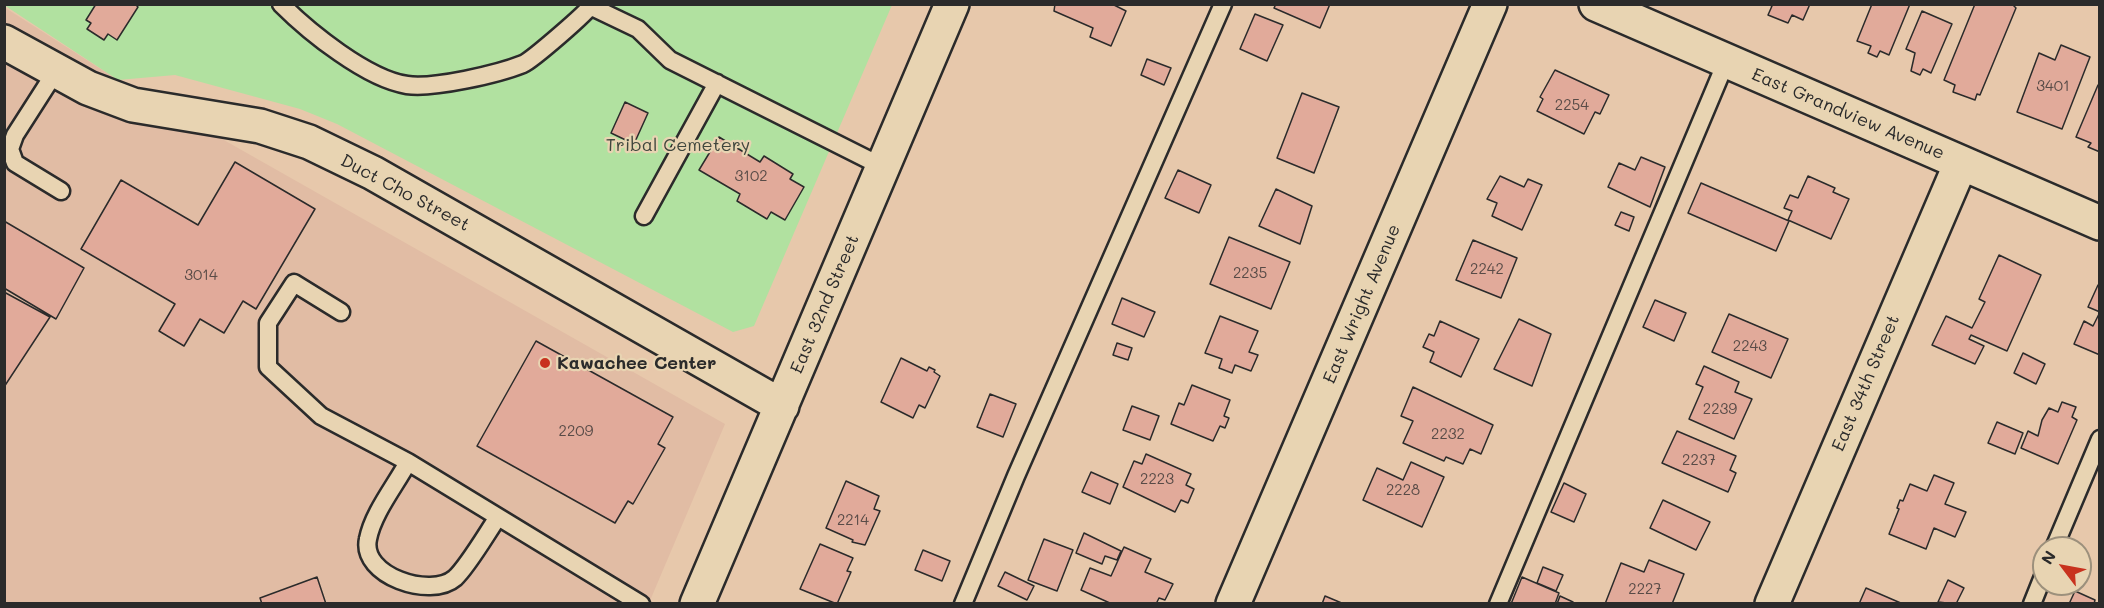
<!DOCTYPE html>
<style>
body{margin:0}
#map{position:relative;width:2104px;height:608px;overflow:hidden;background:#e7c8ab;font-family:Mali,sans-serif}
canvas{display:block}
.frame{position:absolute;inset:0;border:6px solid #2b2b2b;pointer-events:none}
.north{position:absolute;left:2032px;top:536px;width:60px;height:60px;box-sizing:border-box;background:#e8d4b2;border:2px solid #9c907c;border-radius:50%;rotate:302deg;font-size:16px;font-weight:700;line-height:24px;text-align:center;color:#2b2b2b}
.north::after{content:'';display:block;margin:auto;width:21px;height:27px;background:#c8321e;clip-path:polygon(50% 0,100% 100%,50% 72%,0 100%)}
</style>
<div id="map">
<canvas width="2104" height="608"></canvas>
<div class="frame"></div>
<div class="north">N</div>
</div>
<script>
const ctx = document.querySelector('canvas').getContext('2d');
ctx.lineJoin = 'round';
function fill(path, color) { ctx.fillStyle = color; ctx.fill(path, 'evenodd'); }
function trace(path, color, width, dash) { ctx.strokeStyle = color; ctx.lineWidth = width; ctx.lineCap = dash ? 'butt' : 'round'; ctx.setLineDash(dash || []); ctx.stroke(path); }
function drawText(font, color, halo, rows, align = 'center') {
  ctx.font = font + ' Mali,sans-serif'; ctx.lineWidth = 4.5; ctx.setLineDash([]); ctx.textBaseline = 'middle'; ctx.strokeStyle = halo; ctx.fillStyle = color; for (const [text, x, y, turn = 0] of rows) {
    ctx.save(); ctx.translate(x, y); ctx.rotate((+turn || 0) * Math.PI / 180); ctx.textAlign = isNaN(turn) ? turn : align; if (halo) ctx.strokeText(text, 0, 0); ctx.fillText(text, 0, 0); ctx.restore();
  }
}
fill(new Path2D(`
 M4 7 118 80 725 424 649 603H5Z`), '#e1bca4');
fill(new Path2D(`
 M4 5H892L754 326 733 332 337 124 300 109 175 75 118 80Z`), '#b1e1a0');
const building = new Path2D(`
 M96 4H135L138 7 117 40 108 34 104 40 87 29 91 23 86 20Z
 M1055 4H1112L1126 11 1111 46 1090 37 1093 28 1054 11Z
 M1276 4H1330L1320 28 1274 8Z
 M1810 4 1803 20 1792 15 1788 23 1768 15 1772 6 1768 4Z
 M1872 4H1910L1889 55 1880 51 1877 57 1868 53 1871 46 1857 41Z
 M1975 4H2012L2016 8 1980 95 1977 94 1975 100 1953 92 1955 85 1944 80Z
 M1922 11 1952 24 1931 73 1923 69 1920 75 1911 71 1915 53 1906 49Z
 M1255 14 1283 25 1267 61 1240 49Z
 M2061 45 2090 57 2062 129 2017 112 2039 53 2055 60Z
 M1147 59 1171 68 1164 85 1141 75Z
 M1555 70 1609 95 1600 114 1595 112 1584 134 1537 111 1543 99 1540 97Z
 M2098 85 2100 86V152L2088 147 2091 143 2076 137Z
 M1302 93 1339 107 1314 173 1277 158Z
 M625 102 648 113 634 144 611 133Z
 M719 137 760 162 764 156 793 174 790 179 804 187 785 220 771 212 767 219 737 201 740 194 699 170Z
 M1641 157 1665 167 1650 207 1608 187 1619 163 1635 170Z
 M235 162 315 209 256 309 243 301 224 333 200 319 184 346 159 331 175 304 81 249 121 180 198 225Z
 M1178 170 1211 185 1199 213 1165 198Z
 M1500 176 1524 187 1528 179 1542 185 1522 230 1492 216 1497 203 1487 199Z
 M1808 176 1835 188 1833 192 1849 199 1831 239 1788 220 1792 211 1784 208 1790 195 1798 198Z
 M1701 183 1789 221 1776 251 1688 213Z
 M1276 189 1312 206 1300 244 1259 226Z
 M1621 212 1634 217 1629 231 1615 225Z
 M4 221 84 268 56 319 4 288Z
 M1229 237 1290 262 1271 309 1210 284Z
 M1473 240 1517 258 1501 298 1456 280Z
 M1999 255 2041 275 2007 351 1971 335 1969 339 1984 346 1975 364 1932 345 1946 316 1972 328 1985 302 1979 299Z
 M2098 285 2100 286V312L2088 307Z
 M4 292 50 317 4 387Z
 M1122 298 1155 312 1144 337 1112 324Z
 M1655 300 1686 313 1674 341 1643 327Z
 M2100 312V355L2074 344 2084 321 2093 326Z
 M1729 314 1788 339 1771 378 1712 352Z
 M1220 316 1258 331 1249 352 1258 355 1251 371 1235 365 1232 373 1219 368 1222 359 1205 353Z
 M1519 319 1551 334 1532 386 1494 369Z
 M1440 321 1479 339 1461 377 1430 362 1434 352 1423 347 1429 334 1434 336Z
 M536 341 673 417 658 444 665 448 633 504 628 501 615 523 477 446Z
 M1117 343 1132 348 1128 360 1113 355Z
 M2023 353 2045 364 2036 384 2014 373Z
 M901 358 927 371 929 367 935 370 934 372 940 376 925 408 919 405 913 418 881 402Z
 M1704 366 1739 382 1735 392 1752 399 1734 439 1689 419 1703 387 1696 384Z
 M1192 385 1230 400 1224 416 1229 418 1225 428 1220 426 1213 441 1171 424 1179 403 1184 405Z
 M1413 387 1493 425 1481 454 1470 449 1463 464 1446 457 1444 461 1403 443 1413 421 1401 416Z
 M990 394 1016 404 1003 437 977 427Z
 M2062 402 2076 407 2072 417 2077 420 2058 464 2021 448 2028 431 2038 436 2042 420 2049 408 2058 412Z
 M1132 406 1159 416 1150 440 1123 430Z
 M1997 422 2023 433 2015 454 1988 443Z
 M1677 431 1736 456 1730 470 1736 473 1728 492 1662 463Z
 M1146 454 1191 474 1186 485 1194 489 1188 503 1181 500 1175 512 1123 487 1134 461 1142 464Z
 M1411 462 1444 477 1422 527 1363 500 1377 468 1403 480Z
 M1091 472 1118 484 1110 504 1082 492Z
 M1934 475 1954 483 1945 504 1966 512 1955 537 1934 528 1926 549 1889 534 1899 509 1897 508 1900 500 1903 501 1910 484 1927 491Z
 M846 481 879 496 874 509 880 511 865 545 852 542 853 540 826 528Z
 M1564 483 1586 494 1574 522 1551 512Z
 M1663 500 1710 522 1696 550 1650 528Z
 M1084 533 1121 551 1117 560 1105 556 1102 564 1076 553Z
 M1044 539 1073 550 1057 591 1028 580Z
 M820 544 853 558 847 571 851 572 837 604 800 589Z
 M1124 547 1151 559 1145 572 1173 584 1165 600 1159 598 1156 604H1112L1081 590 1090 568 1111 576Z
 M923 550 950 561 942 581 915 570Z
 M1649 560 1684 574 1672 604H1605L1621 563 1644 572Z
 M1543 567 1563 575 1556 591 1537 583Z
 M1005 572 1034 586 1027 600 998 586Z
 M317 577 326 604H262L260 598Z
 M1522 577 1559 593 1555 604H1511Z
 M1948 580 1964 588 1956 604 1938 602Z
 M1866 588 1903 604H1859Z
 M2075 591 2095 600 2094 604H2069Z
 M1325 596 1344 604H1322Z
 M1560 596 1573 602V604H1557Z`);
fill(building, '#e1aa9a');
trace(building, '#2b2b2b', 1.5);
const service = new Path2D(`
 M281 4C309 32 367 79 407 85 433 89 498 74 523 64 532 60 588 12 592 4
 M592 7 638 29 670 60 883 167
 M56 71 15 135 10 149 15 163 61 191
 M644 216 717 83
 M341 312 294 283 268 323V367L321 416 408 462 641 604
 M408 462C395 486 373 513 368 539 360 576 431 599 455 578 468 566 487 533 498 517
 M2054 548 2100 439
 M963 604 1016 476 1223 4
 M1498 604 1726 62
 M2032 604 2044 574`);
const minor = new Path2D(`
 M1596 4 2100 223
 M4 42 88 88 133 105 260 126 309 142 373 173 782 406
 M697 604 952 4
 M1772 604 1961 163`);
const tertiary = new Path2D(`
 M1233 604 1490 4`);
trace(service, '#2b2b2b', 21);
trace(minor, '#2b2b2b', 38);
trace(tertiary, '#2b2b2b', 38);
trace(service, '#e8d4b2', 16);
trace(minor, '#e8d4b2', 33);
trace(tertiary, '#e8d4b2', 33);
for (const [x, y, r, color] of [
 [545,363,6,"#c8321e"]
]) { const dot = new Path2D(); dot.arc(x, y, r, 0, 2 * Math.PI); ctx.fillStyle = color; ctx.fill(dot); trace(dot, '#e8d4b2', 2); }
drawText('15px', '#584b47', null, [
 ["3401",2053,86],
 ["2254",1572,105],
 ["3102",751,176],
 ["2242",1487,269],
 ["2235",1250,273],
 ["3014",201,275],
 ["2243",1750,346],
 ["2239",1720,409],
 ["2209",576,431],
 ["2232",1448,434],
 ["2237",1699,460],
 ["2223",1157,479],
 ["2228",1403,490],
 ["2214",853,520],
 ["2227",1645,589]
]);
drawText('18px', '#2b2b2b', '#e8d4b2', [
 ["East Grandview Avenue",1848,114,23],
 ["Duct Cho Street",405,193,28],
 ["East 32nd Street",825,304,-67],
 ["East Wright Avenue",1362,304,-67],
 ["East 34th Street",1866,383,-67]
]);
drawText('18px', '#3f463d', '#e8d4b2', [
 ["Tribal Cemetery",678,145]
]);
drawText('bold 18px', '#2b2b2b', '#e8d4b2', [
 ["Kawachee Center",557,363]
], 'left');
</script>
